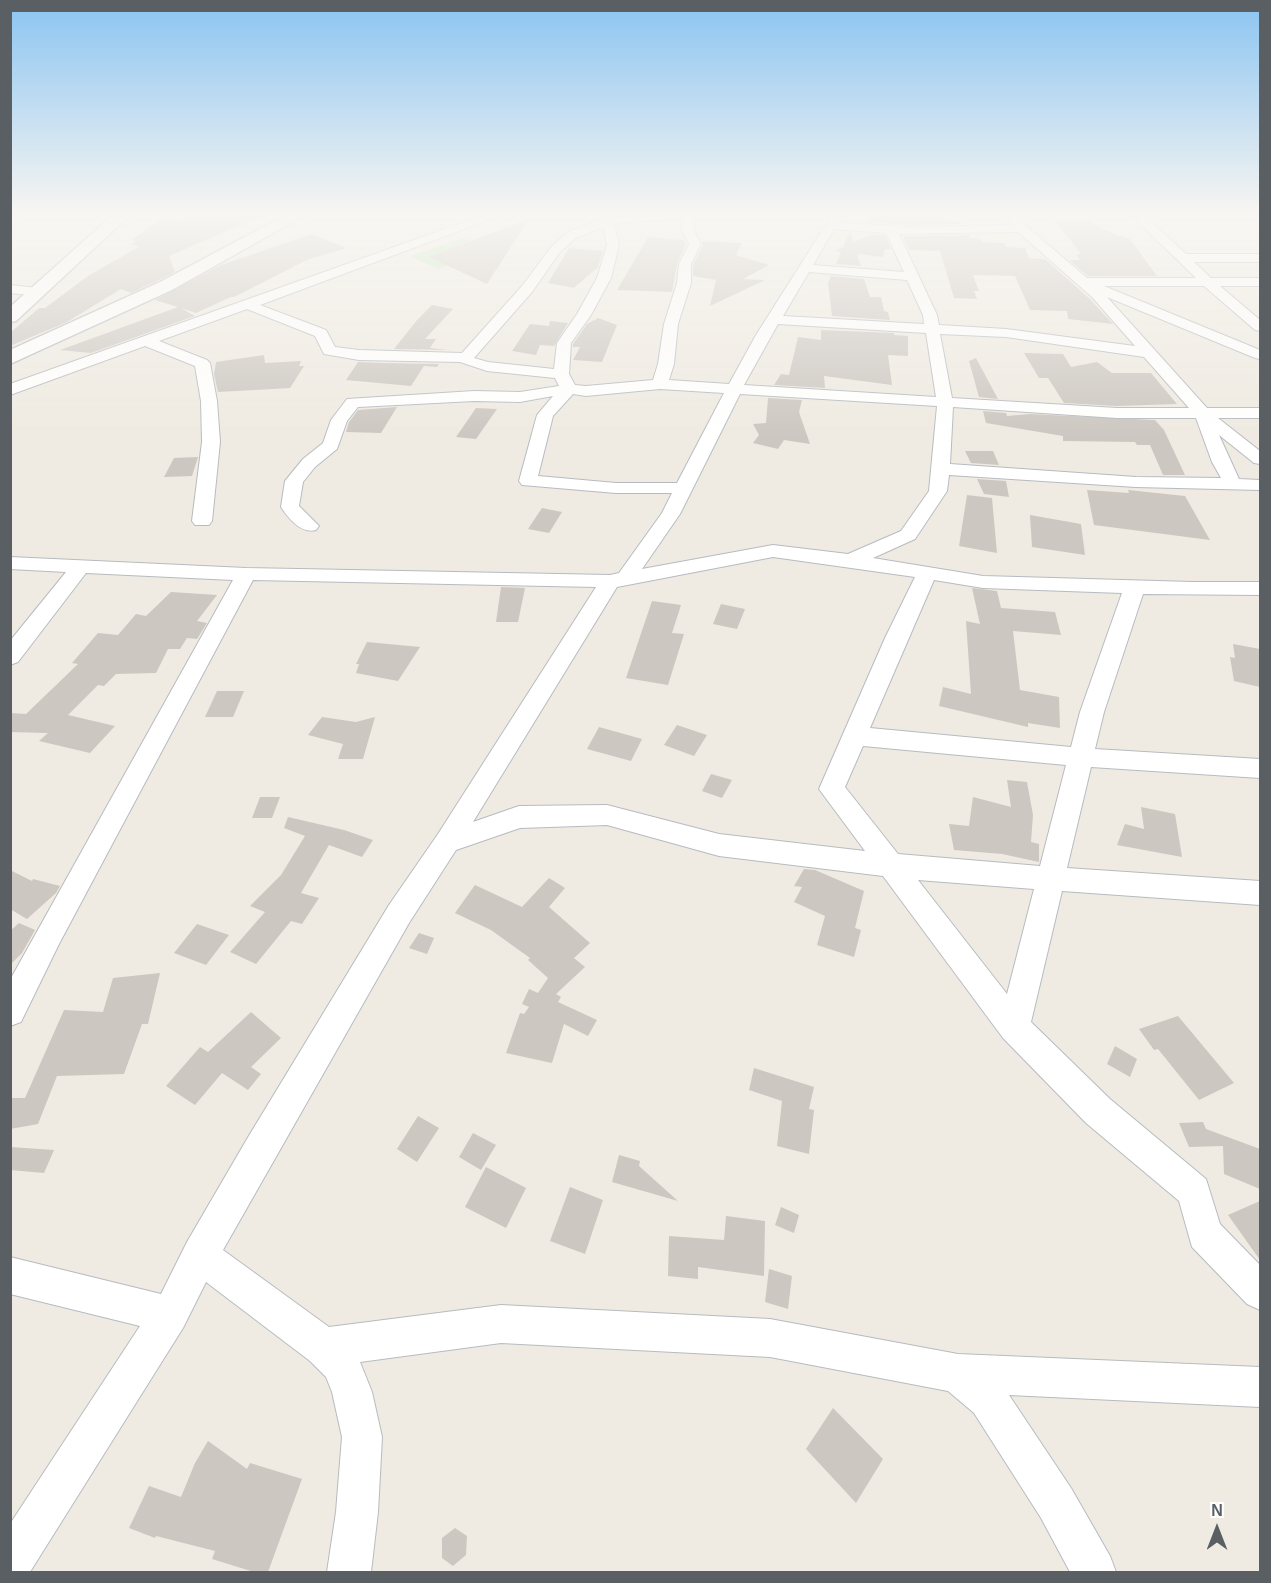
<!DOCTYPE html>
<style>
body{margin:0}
#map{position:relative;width:1271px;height:1583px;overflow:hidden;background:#efebe2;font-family:Helvetica,sans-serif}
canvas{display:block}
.frame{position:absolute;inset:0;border:12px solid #5a5f64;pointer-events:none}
.north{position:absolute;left:1187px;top:1499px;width:60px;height:60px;-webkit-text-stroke:4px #fff;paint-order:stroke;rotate:0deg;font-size:16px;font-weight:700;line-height:24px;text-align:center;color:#5a5f64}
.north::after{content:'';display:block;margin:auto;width:21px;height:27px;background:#5a5f64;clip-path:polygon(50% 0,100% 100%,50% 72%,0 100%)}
</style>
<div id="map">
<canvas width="1271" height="1583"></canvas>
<div class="frame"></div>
<div class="north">N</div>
</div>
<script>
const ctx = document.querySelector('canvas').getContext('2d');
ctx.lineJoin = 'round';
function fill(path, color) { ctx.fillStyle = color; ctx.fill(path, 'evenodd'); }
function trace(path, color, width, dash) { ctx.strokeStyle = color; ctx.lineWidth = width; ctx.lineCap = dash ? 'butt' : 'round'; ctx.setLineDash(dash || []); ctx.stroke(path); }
fill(new Path2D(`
 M464 238 493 250 438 269 410 256Z`), '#bee9bb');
fill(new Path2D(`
 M189 215H264L169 256 175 272 159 280 131 293 121 289 67 322 10 346V333L39 308H45L88 276 140 246 130 245 136 241 131 240 163 218 184 220Z
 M868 215H929L966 224 907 225 868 222Z
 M529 219 487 284 429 257Z
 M1085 219 1116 235 1130 239 1157 276H1088L1069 260H1080L1076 254H1081L1055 221Z
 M850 232 854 242 872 234 885 235 891 249H885L883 257 857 254 861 266 836 264 841 252 835 251 843 247Z
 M312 234 347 248 309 259 234 297H231L196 313 181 308 195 316 91 353 60 350 178 307 155 300 221 265Z
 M970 235V238L981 239 982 242 1004 243 1006 247 1025 248 1029 258 1045 259 1090 299 1113 324 1068 319 1067 311 1030 310 1015 276 973 275 979 291H974L977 299 954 298 940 251 909 250 903 236Z
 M648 237 684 240 686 244 677 264 672 292 617 290Z
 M702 241 742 243 736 255 769 265 743 279 765 280 710 306 716 280 693 276V265L703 245Z
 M569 248 603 251 598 267 574 288 548 283Z
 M831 276 864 279 870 297H881L884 311 888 312 890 320 832 316 828 283Z
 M432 305 453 309 425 339H436L430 348 449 350 394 349 417 320Z
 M598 318 617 325 602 362 573 360 580 347H573V344L587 324Z
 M550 321 568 323 554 346 540 345 536 355 512 351 530 324 549 326Z
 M821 330 894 333V335L908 336V356L888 355 892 385 824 376 825 388 774 385 781 374 789 375 798 337 821 340Z
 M1024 353 1063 354 1071 367 1097 362 1112 373H1151L1177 404 1117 406 1064 403 1048 378H1039Z
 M264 355 265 363 301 361 299 366H304L290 388 218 392 214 374 216 362Z
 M976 358 998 399 979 397 969 361Z
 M358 362 383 363 439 364 437 367 424 366 411 386 346 380Z
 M768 398 802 400 799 412 810 444 784 440 778 449 753 443 759 435 753 424 766 423Z
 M397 407 381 433 346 432 349 422 358 410Z
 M476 408 497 409 476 439 456 437Z
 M983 411 1006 413 1007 416 1030 414 1155 420 1164 430 1185 475H1163L1150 445H1137L1135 442 1063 441V436L986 423Z
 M965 451H993L999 465 971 463Z
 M198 457 192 476 164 477 174 458Z
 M977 479 1006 481 1009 497 984 494Z
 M1087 490 1129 493 1128 490 1185 496 1210 540 1094 525Z
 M967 495 992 498 997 553 959 546Z
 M542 508 562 512 549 533 528 529Z
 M1030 515 1081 524 1085 555 1032 547Z
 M501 587 525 588 518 622H496Z
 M972 588 997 591 1001 608 1055 612 1061 635 1013 631 1020 690 1059 697 1060 728 1028 723V727L939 706 943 687 971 694 966 621 980 624Z
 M171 592 217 595 197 621 207 623 197 639 187 638 180 649H168L156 673 116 674 104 686 98 685 68 715 115 726 90 753 39 741 48 733 10 732V713L26 714 78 664 72 663 98 633 118 635 136 614 146 616Z
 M652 601 681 605 672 633 684 634 668 685 626 678Z
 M721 604 745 609 737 629 713 624Z
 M367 642 420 647 398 681 356 673 359 664H356Z
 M1233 644 1260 649V687L1234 681 1230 657 1235 658Z
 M217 691H244L233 717H205Z
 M322 717 356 722 375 717 363 759H338L343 744 308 735Z
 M677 725 707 735 694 756 664 745Z
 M599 727 642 739 631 761 587 749Z
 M711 774 732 780 722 798 702 791Z
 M1007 780 1027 782 1033 815 1031 842 1039 844V862L1002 854 954 850 949 824 969 826 973 797 1011 807Z
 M260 797H280L272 818H252Z
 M1141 807 1175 814 1182 857 1117 845 1125 824 1144 829Z
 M288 817 344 830 373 840 362 857 329 845 301 893 319 898 302 924 291 921 256 964 230 952 265 912 250 906 281 875 305 836 284 828Z
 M804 869 815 870 864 891 855 928 861 930 854 957 817 945 825 916 794 902 802 887 794 886Z
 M10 870 32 881 33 879 60 886 56 893 27 919 10 909Z
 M549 878 565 888 549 907 590 943 574 958 585 967 556 994 561 997 558 1002 597 1020 588 1036 564 1024 552 1063 506 1053 520 1013 524 1014 529 1007 522 1004 529 989 538 993 548 978 528 960 530 958 491 930 455 913 475 885 522 907Z
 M19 923 35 930 22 953 10 965V931Z
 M197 924 229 935 206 965 174 953Z
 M419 933 434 938 427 954 409 948Z
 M160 973 148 1024H142L124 1074 57 1076 38 1124 10 1129V1098H25L64 1010 103 1012 113 978Z
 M251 1012 281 1038 251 1067 261 1074 248 1090 222 1073 195 1105 166 1086 200 1047 208 1052Z
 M1178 1016 1234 1083 1199 1100 1158 1049 1154 1050 1139 1029Z
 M1115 1046 1137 1059 1130 1077 1107 1064Z
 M754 1068 814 1087 809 1109 814 1110 809 1154 777 1146 782 1101 749 1090Z
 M418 1116 439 1128 417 1162 397 1149Z
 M1203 1122 1206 1129 1260 1149V1189L1224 1174 1223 1146 1189 1147 1179 1123Z
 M473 1133 496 1145 481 1170 459 1157Z
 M10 1147 54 1150 44 1173 10 1170Z
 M619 1155 640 1161 639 1166 678 1201 612 1182Z
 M486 1167 526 1188 506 1228 465 1207Z
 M570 1187 603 1200 585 1254 550 1241Z
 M1260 1201V1260L1228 1215Z
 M781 1207 799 1215 794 1233 775 1225Z
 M726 1216 765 1221 764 1276 698 1267V1279L668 1276 669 1236 724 1240Z
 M769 1269 792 1276 788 1309 765 1302Z
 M833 1408 883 1459 856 1503 806 1449Z
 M208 1441 247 1469 250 1463 302 1479 268 1572H254L212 1559 215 1551 156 1536 155 1538 129 1528 149 1486 181 1497 195 1463Z
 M455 1528 467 1536 466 1555 453 1566 442 1558V1538Z`), '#ccc7c1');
const service = new Path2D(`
 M10 215H20L10 219Z`);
const minor = new Path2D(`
 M484 215H502L260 305 326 330 335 347 359 350 462 353 522 286 552 246 568 232 607 217 694 215V231L701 244 691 264V283L678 324 674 364 669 380 729 384 756 335 832 215H844L839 222 907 227 1013 225 1007 215H1019L1026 226 1087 278H1196L1131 215H1144L1186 254H1260V262H1194L1211 278H1260V286H1220L1260 320V331L1255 330 1204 286H1104L1260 350V359L1255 358 1107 297 1207 408H1260V418H1218L1260 451V464L1254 463 1219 435 1239 479 1260 480V490L1136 487 949 475 947 491 915 539 873 558 983 576 1192 582H1260V595L1143 594 1104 712 1095 749 1260 759V778L1091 767 1067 868 1260 881V905L1062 891 1031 1022 1110 1099 1206 1179 1220 1224 1260 1265V1310L1247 1304 1192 1247 1179 1201 1086 1123 1003 1038 883 876 719 856 607 825 520 828 456 850 409 923 223 1250 329 1327 501 1305 770 1319 958 1354 1260 1367V1407L1009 1395 1071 1488 1110 1556 1116 1572H1070L1041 1518 974 1413 948 1391 770 1357 501 1343 360 1362 372 1392 382 1437 378 1512 371 1572H327L336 1512 342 1437 332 1392 326 1377 310 1361 206 1282 183 1328 30 1572H10V1524L140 1326 10 1294V1257L161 1294 187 1242 247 1139 389 905 438 834 596 587 253 580 59 944 21 1022 10 1026V980L233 580 86 573 18 662 10 665V641L66 572 10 569V557L246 568 610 575 619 573 662 513 672 493H616L522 485 519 481 537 415 553 396 520 402 474 401 358 407 347 421 337 449 315 467 303 482 299 506 319 526 316 530C301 534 289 519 281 507L285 481 303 459 323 443 331 420 347 399 474 391 520 392 559 386 555 378 487 371 460 362 359 360 324 354 315 336 247 309 159 341 207 360 210 363 217 401 220 442 212 521 209 525H195L192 521 202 442 201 401 195 366 145 346 10 395V384ZM682 218V231L689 244 679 264 677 283 664 324 658 364 653 380 586 386 575 385 569 374 571 343 591 315 611 278 619 245 614 224ZM603 227 607 245 597 278 577 314 557 343 554 369 488 362 474 358 532 292 560 252 576 238ZM834 229 886 233 904 272 813 265ZM1018 232 1092 297 1135 346 1006 329 939 325 937 315 899 234ZM809 272 907 280 923 315 924 324 783 316ZM778 324 926 333 936 397 744 385ZM940 334 1006 337 1144 357 1189 408H1117L952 398ZM660 389 724 393 677 483H616L538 476 553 416 573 394 586 396ZM740 394 937 406 929 491 901 531 848 554 773 545 642 569 680 514ZM953 407 1117 418H1196L1212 462 1221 478 1136 477 950 464ZM773 557 915 577 885 638 819 789 865 851 719 834 607 805 519 806 473 822 617 587ZM934 580 983 588 1122 593 1080 712 1071 747 870 728ZM863 746 1066 765 1040 866 898 854 845 787ZM918 880 1034 889 1007 994Z
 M10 285 39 288 46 292 39 296 10 293Z`);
const tertiary = new Path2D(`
 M286 215H305L172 290 10 364V350L160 282Z`);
const secondary = new Path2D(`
 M113 215H130L16 321 10 322V307Z`);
trace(service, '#b7bbc0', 2);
trace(minor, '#b7bbc0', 2);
trace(tertiary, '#b7bbc0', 3);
trace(secondary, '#b7bcc2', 3);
fill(service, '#fff');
fill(minor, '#fff');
fill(tertiary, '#fff');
fill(secondary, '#fff');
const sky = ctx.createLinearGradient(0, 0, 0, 437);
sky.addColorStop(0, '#8bc4f1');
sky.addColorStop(0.49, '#f8f6f2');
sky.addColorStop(1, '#f8f6f200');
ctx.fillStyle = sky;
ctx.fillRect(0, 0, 1271, 437);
</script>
